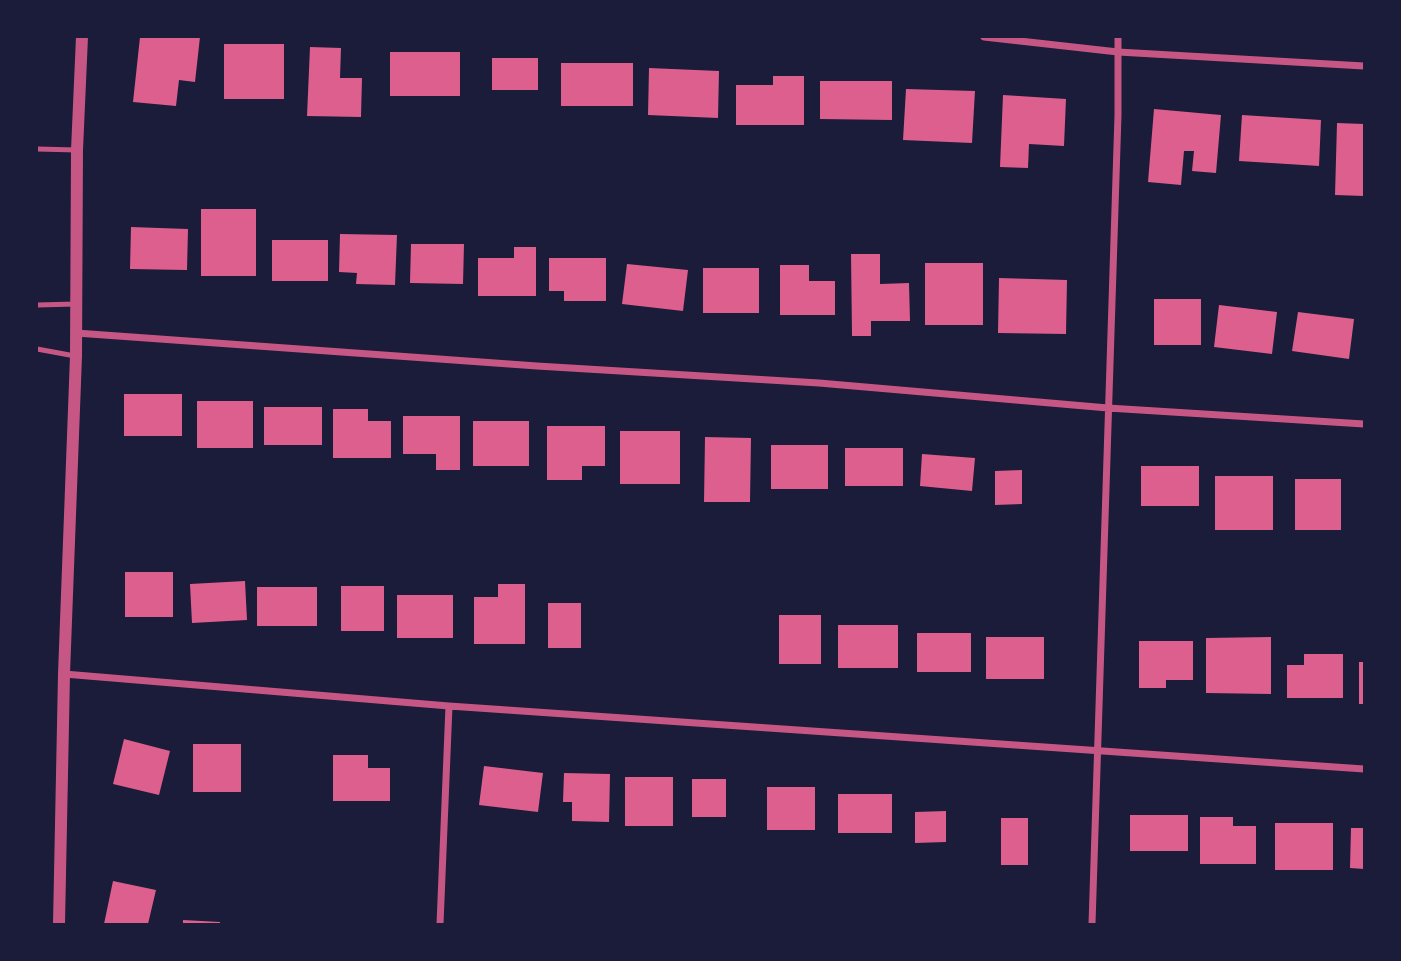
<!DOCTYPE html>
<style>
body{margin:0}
#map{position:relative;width:1401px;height:961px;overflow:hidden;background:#1b1b3a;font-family:Quicksand,sans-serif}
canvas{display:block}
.frame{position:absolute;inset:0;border:38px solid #1b1b3a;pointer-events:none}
</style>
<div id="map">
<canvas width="1401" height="961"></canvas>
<div class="frame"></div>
</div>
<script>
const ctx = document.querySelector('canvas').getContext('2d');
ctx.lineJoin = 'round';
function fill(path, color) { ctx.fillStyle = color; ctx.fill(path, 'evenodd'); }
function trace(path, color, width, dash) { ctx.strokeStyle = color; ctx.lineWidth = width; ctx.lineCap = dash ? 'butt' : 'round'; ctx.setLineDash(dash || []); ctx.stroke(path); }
fill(new Path2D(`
 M140 37H200L195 82 179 80 176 106 133 102Z
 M224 44H284V99H224Z
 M310 47 341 48 340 78H362L361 117 307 116Z
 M390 52H460V96H390Z
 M492 58H538V90H492Z
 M561 63H633V106H561Z
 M649 68 719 71 718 118 648 115Z
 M773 76H804V125H736V85H773Z
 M820 81H892V120L820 119Z
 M906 89 975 91 972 143 903 140Z
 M1003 95 1066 99 1064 146 1029 144 1028 168 1000 167Z
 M1154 109 1221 115 1216 173 1192 171 1194 151H1184L1181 185 1148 182Z
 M1242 115 1321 120 1319 166 1239 161Z
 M1337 123 1364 124V196L1335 195Z
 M201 209H256V276H201Z
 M131 227 188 229 187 270 130 269Z
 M340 234 397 235 395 285 356 284 357 273 339 272Z
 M272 240H328V281H272Z
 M411 244H464L463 284 410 283Z
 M514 247H536V296H478V258H514Z
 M851 254H880V284L909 283 910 321H871V336H852Z
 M549 258H606V301H564V291H549Z
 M925 263H983V325H925Z
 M627 264 688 270 683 311 622 304Z
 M780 265H809V281H835V315H780Z
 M703 268H759V313H703Z
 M999 278 1067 280 1066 334 998 333Z
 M1154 299H1201V345H1154Z
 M1219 305 1277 312 1272 354 1214 347Z
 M1298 312 1354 319 1349 359 1292 351Z
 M124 394H182V436H124Z
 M197 401H253V448H197Z
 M264 407H322V445H264Z
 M333 409H368V421H391V458H333Z
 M403 416H460V470H436V454H403Z
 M473 421H529V466H473Z
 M547 426H605V466H582V480H547Z
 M620 431H680V484H620Z
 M705 437 751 438 750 502H704Z
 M771 445H828V489H771Z
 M845 448H903V486H845Z
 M922 454 975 458 972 491 920 486Z
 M1141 466H1199V506H1141Z
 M1022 470V504L995 505V471Z
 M1215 476H1273V530H1215Z
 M1295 479H1341V530H1295Z
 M125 572H173V617H125Z
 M245 581 247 620 192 623 190 584Z
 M498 584H525V644H474V597H498Z
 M341 586H384V631H341Z
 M257 587H317V626H257Z
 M397 595H453V638H397Z
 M548 603H581V648H548Z
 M779 615H821V664H779Z
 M838 625H898V668H838Z
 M917 633H971V672H917Z
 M986 637H1044V679H986Z
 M1271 637V694L1206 693V638Z
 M1139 641H1193V680H1166V688H1139Z
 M1304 654H1343V698H1287V665H1304Z
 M1359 662H1364V704H1359Z
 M124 739 170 751 159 795 113 784Z
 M193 744H241V792H193Z
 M333 755H368V768H390V801H333Z
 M484 766 543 773 538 812 479 805Z
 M564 773 610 774 609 822 572 821V802H563Z
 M625 777H673V826H625Z
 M692 779H726V817H692Z
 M767 787H815V830H767Z
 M838 794H892V833H838Z
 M946 811V842L915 843V812Z
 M1130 815H1188V851H1130Z
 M1200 817H1233V826H1256V864H1200Z
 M1001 818H1028V865H1001Z
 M1275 823H1333V870H1275Z
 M1351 828H1364V869L1350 868Z
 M113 881 156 890 148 924H104Z
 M183 920 220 922V924H183Z`), '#dd5f8e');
trace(new Path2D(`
 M37 149 77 150
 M37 305 76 304
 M37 349 75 356`), '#c65784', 5);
trace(new Path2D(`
 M984 37 1118 52 1364 66
 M76 333 537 366 819 383 1108 408 1364 424
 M64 674 449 706 1364 769
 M440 924 449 706
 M1092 924 1118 115V37`), '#c65784', 7);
trace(new Path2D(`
 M59 924 64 674 76 356 77 150 82 37`), '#c65784', 12);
</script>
